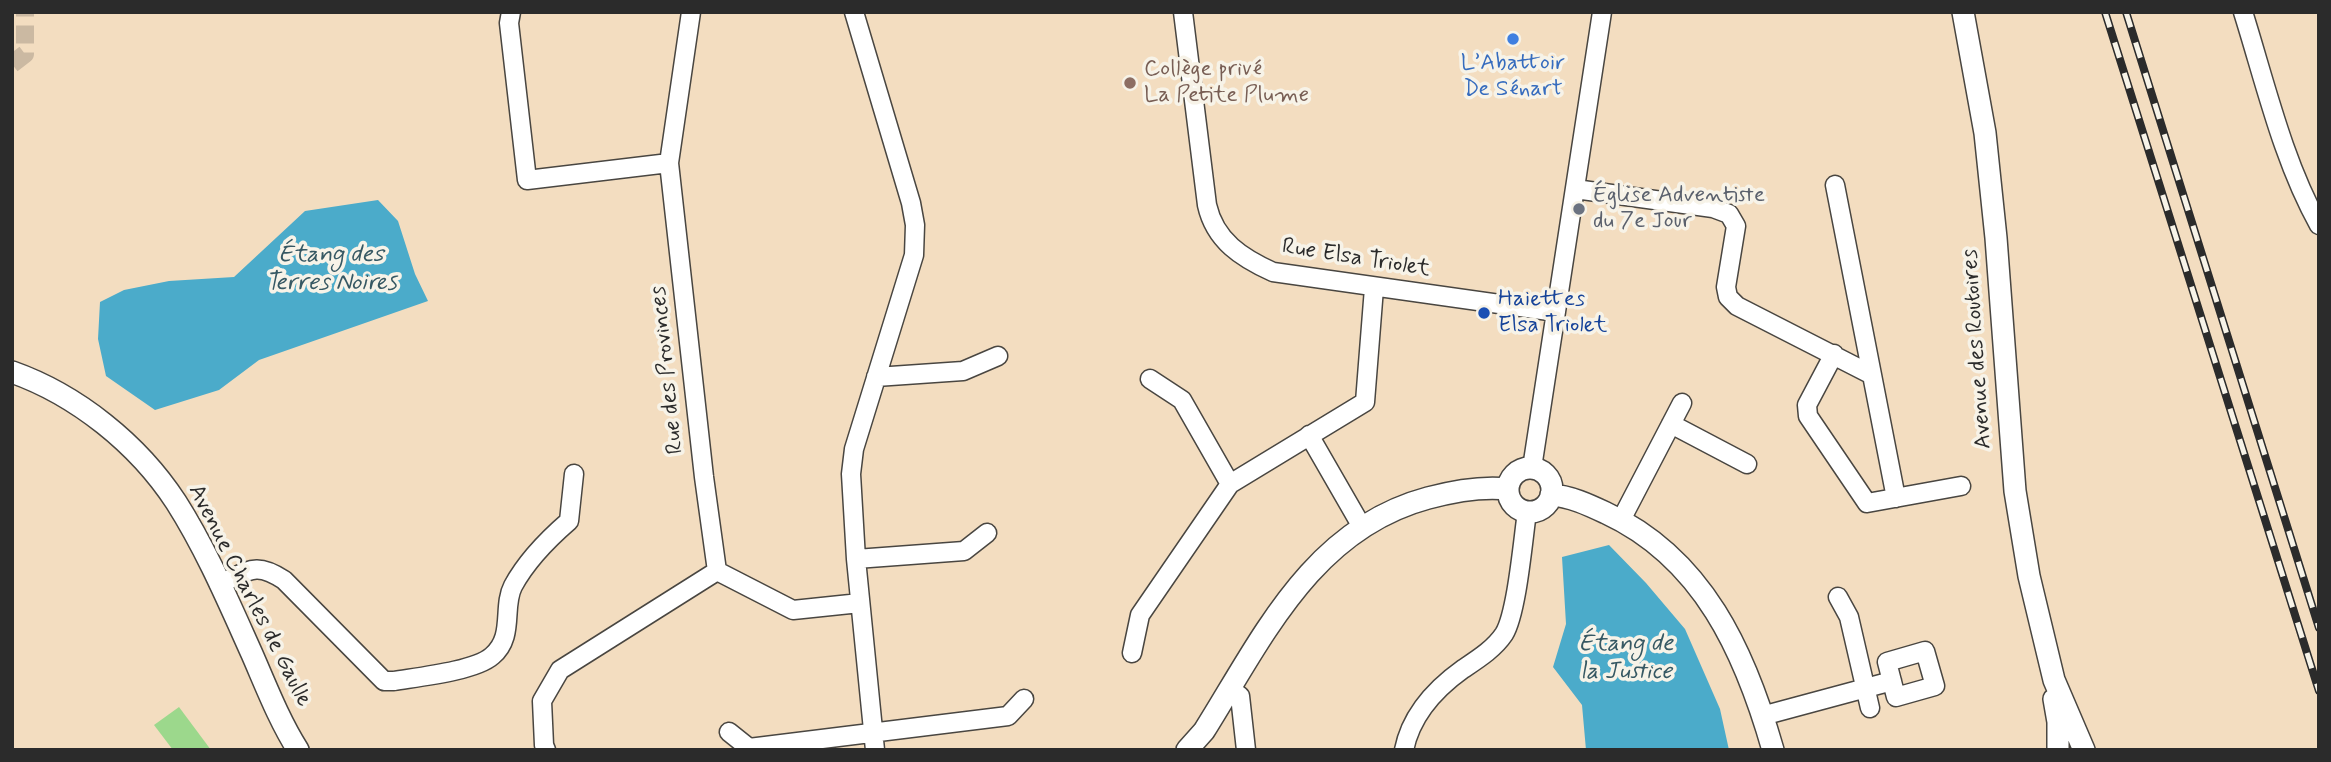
<!DOCTYPE html>
<meta charset="utf-8">
<style>
body{margin:0}
#map{position:relative;width:2331px;height:762px;overflow:hidden;background:#f3ddc0;font-family:Mynerve,sans-serif}
canvas{display:block}
.frame{position:absolute;inset:0;border:14px solid #2b2b2b;pointer-events:none}
</style>
<div id="map">
<canvas width="2331" height="762"></canvas>
<div class="frame"></div>
</div>
<script>
const ctx = document.querySelector('canvas').getContext('2d');
ctx.lineJoin = 'round';
function fill(path, color) { ctx.fillStyle = color; ctx.fill(path, 'evenodd'); }
function trace(path, color, width, dash) { ctx.strokeStyle = color; ctx.lineWidth = width; ctx.lineCap = dash ? 'butt' : 'round'; ctx.setLineDash(dash || []); ctx.stroke(path); }
function drawText(font, color, halo, rows, align = 'center') {
  ctx.font = font + ' Mynerve,sans-serif'; ctx.lineWidth = 7; ctx.setLineDash([]); ctx.textBaseline = 'middle'; ctx.strokeStyle = halo; ctx.fillStyle = color; for (const [text, x, y, turn = 0] of rows) {
    ctx.save(); ctx.translate(x, y); ctx.rotate((+turn || 0) * Math.PI / 180); ctx.textAlign = isNaN(turn) ? turn : align; if (halo) ctx.strokeText(text, 0, 0); ctx.fillText(text, 0, 0); ctx.restore();
  }
}
fill(new Path2D(`
 M179 707 211 750H173L154 725Z`), '#9cd88c');
fill(new Path2D(`
 M378 200 398 221 415 274 428 301 259 360 219 390 155 410 106 376 98 339 100 302 124 290 169 281 234 277 305 211Z
 M1609 545 1646 583 1685 629 1720 709 1729 750H1586L1582 705 1553 667 1566 624 1562 557Z`), '#4babca');
trace(new Path2D(`
 M12 64 25 54V12`), '#cbb9a2', 18, [18, 9]);
const minor = new Path2D(`
 M511 12 509 23 527 180 669 163
 M691 12 669 163 704 477 717 571 793 610 860 603
 M854 12 911 203 915 225 914 255 854 449 851 474 856 559 875 750
 M1183 12 1207 205C1215 241 1242 258 1273 272L1556 312
 M2243 12C2265 82 2283 161 2319 225
 M1835 185 1896 498
 M1575 189 1713 208 1729 214 1736 226 1726 287 1728 297 1737 306 1872 375
 M1834 354 1807 405 1808 416 1867 503 1961 486
 M876 377 963 371 998 356
 M1150 379 1182 400 1230 484
 M1671 424 1747 464
 M1309 435 1362 527
 M1532 468 1602 12
 M1621 520 1682 403
 M856 559 964 551 987 533
 M219 584C249 571 255 561 284 580L384 681H394C418 677 475 671 492 656 515 637 502 607 513 586 527 560 547 540 569 521L574 474
 M1838 597 1849 617 1870 708
 M1925 651 1935 686 1896 697 1887 662Z
 M1132 653 1140 615 1230 484 1365 402 1374 288
 M1231 689 1240 696 1246 750
 M1762 716 1892 681
 M729 732 749 748 1008 716 1024 699
 M546 750 544 745 542 701 560 670 717 571
 M1404 750C1411 715 1435 689 1463 669 1478 659 1494 649 1504 634 1517 613 1523 539 1527 512`);
const tertiary = new Path2D(`
 M1963 12 1985 133 1996 238 2015 491 2029 576 2054 680 2084 750
 M12 372C77 395 138 444 176 502 206 549 229 603 252 654 266 686 279 720 298 750
 M1508 490a22 22 0 1 1 44 0a22 22 0 1 1-44 0Z
 M1551 495C1570 496 1589 505 1606 513 1703 558 1745 652 1773 750
 M2054 699 2058 722V750
 M1187 750 1204 731C1263 637 1312 529 1428 498 1454 491 1481 486 1508 489`);
trace(minor, '#494641', 21);
trace(tertiary, '#494641', 24);
trace(minor, '#fff', 18);
trace(tertiary, '#fff', 21);
const rail = new Path2D(`
 M2105 12 2319 691
 M2126 12 2319 628`);
trace(rail, '#2b2b2b', 8);
trace(rail, '#f7f3e8', 5, [16]);
for (const [x, y, r, color] of [
 [1513,39,7,"#3f7fe0"],
 [1130,83,7,"#8d6e63"],
 [1579,209,7,"#6b7280"],
 [1484,313,7,"#1a4fb4"]
]) { const dot = new Path2D(); dot.arc(x, y, r, 0, 2 * Math.PI); ctx.fillStyle = color; ctx.fill(dot); trace(dot, '#f7f3e8', 2.5); }
drawText('23px', '#366cbe', '#f7f3e8', [
 ["L’Abattoir",1513,64],
 ["De Sénart",1513,90]
]);
drawText('23px', '#785e54', '#f7f3e8', [
 ["Collège privé",1144,70],
 ["La Petite Plume",1144,96]
], 'left');
drawText('23px', '#5b616d', '#f7f3e8', [
 ["Église Adventiste",1593,196],
 ["du 7e Jour",1593,222]
], 'left');
drawText('23px', '#2b2b2b', '#f7f3e8', [
 ["Rue Elsa Triolet",1356,259,9],
 ["Avenue des Routoires",1978,349,-94],
 ["Rue des Provinces",668,370,-96],
 ["Avenue Charles de Gaulle",249,596,63]
]);
drawText('23px', '#164399', '#f7f3e8', [
 ["Haiettes",1498,300],
 ["Elsa Triolet",1498,326]
], 'left');
drawText('italic 24px', '#365863', '#f7f3e8', [
 ["Étang des",331,256],
 ["Terres Noires",331,284],
 ["Étang de",1626,645],
 ["la Justice",1626,673]
]);
</script>
